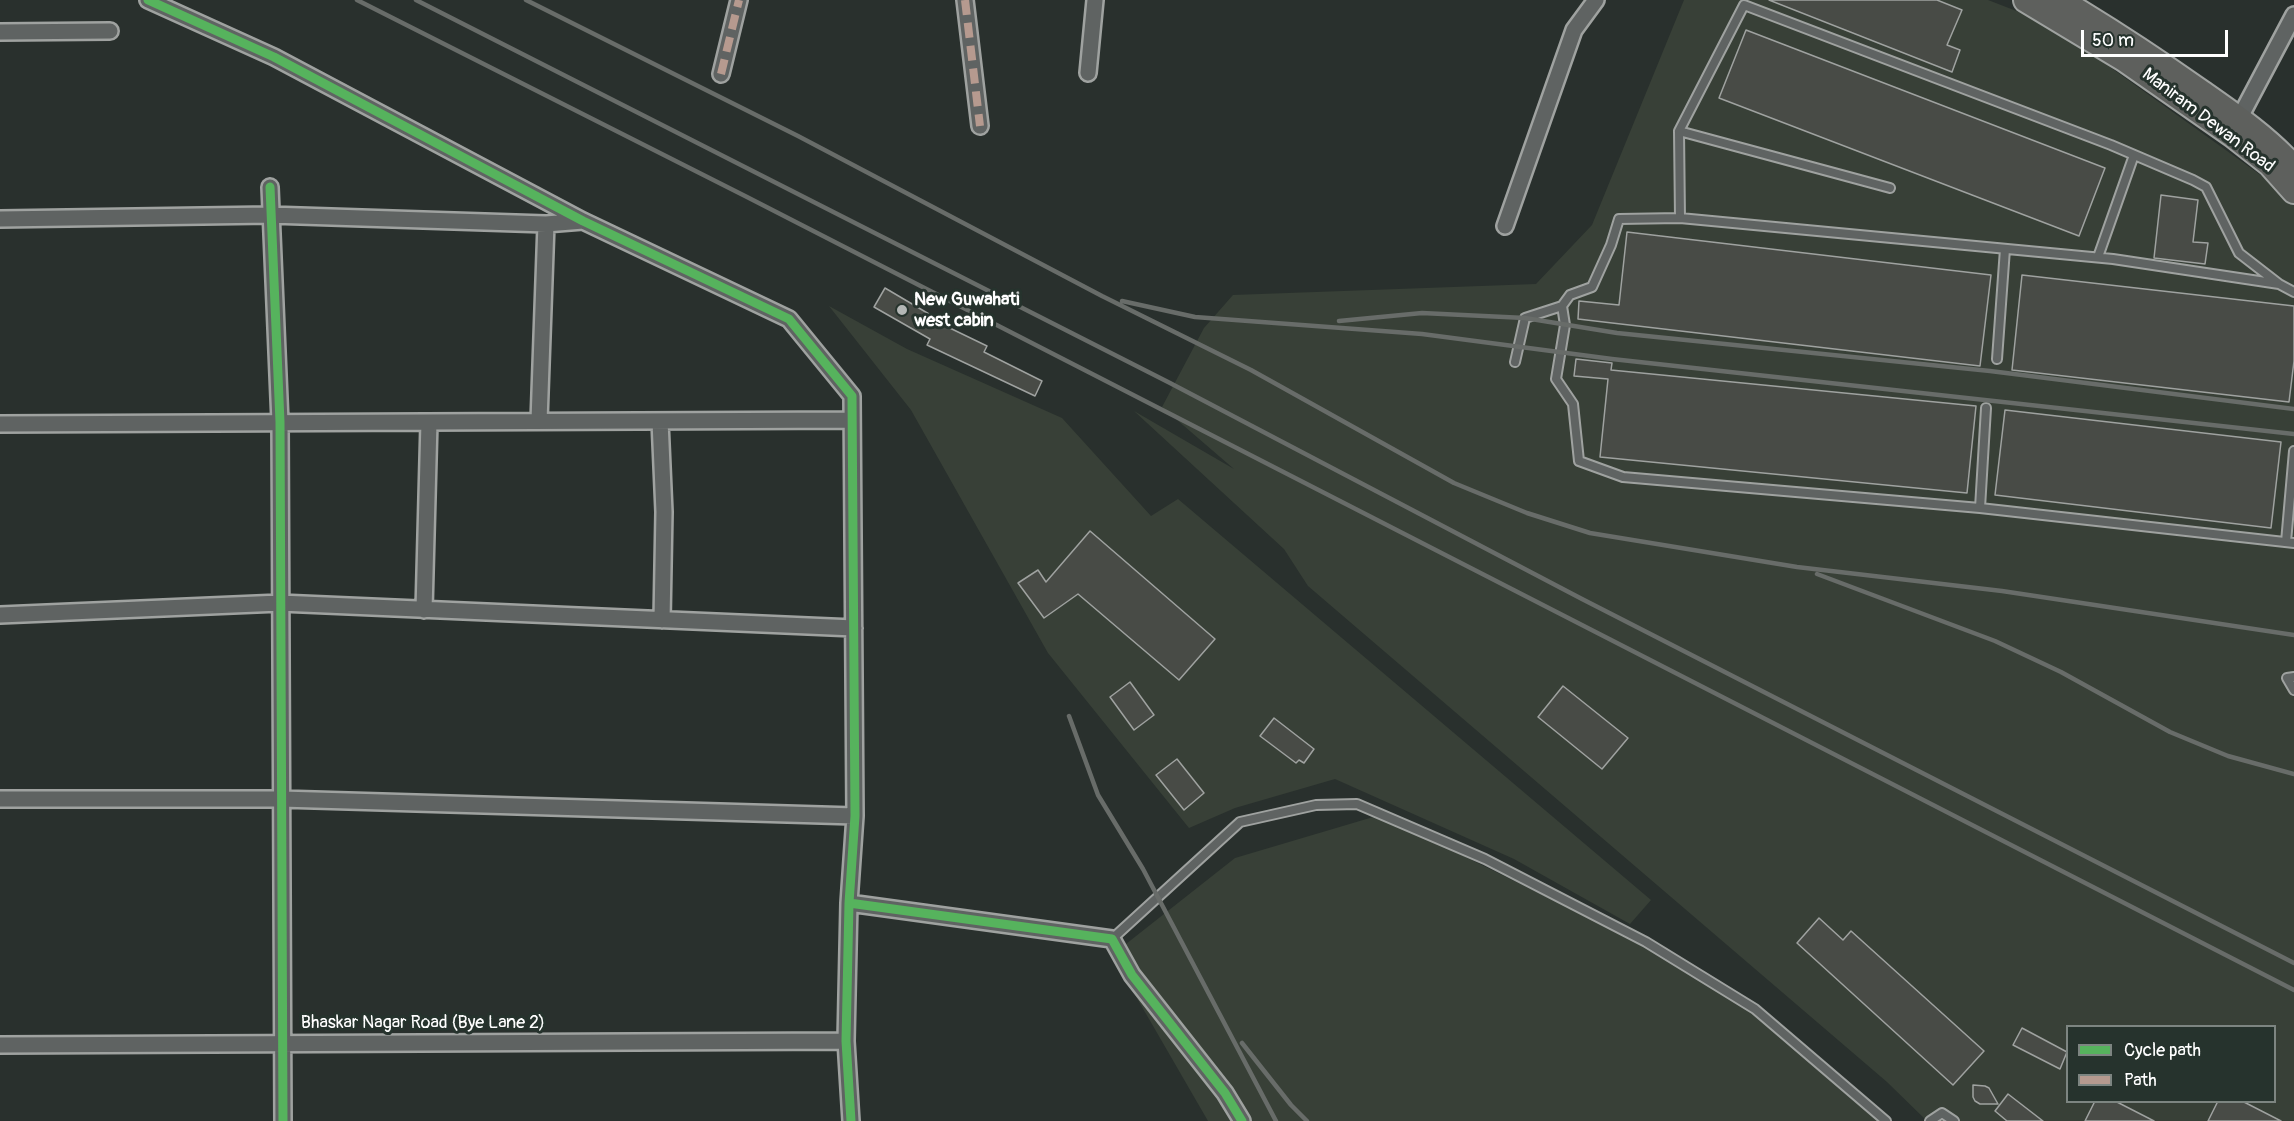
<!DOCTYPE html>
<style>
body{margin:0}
#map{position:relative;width:2294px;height:1121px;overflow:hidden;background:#29302d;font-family:Pangolin,sans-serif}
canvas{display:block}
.legend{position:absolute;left:2066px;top:1025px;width:210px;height:78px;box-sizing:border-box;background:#26332d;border:2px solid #7d8581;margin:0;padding:8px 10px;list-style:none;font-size:18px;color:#fff}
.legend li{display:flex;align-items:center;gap:12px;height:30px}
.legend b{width:30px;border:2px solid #7d8581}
.scale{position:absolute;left:2081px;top:30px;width:147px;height:27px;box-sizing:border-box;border:3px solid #fff;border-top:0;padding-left:8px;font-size:18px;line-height:21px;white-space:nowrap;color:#fff;-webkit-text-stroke:4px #26332d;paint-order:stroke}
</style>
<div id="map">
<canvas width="2294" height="1121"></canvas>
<ul class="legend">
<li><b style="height:8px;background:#56b35d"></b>Cycle path</li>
<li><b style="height:8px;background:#b69a8f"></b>Path</li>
</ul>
<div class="scale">50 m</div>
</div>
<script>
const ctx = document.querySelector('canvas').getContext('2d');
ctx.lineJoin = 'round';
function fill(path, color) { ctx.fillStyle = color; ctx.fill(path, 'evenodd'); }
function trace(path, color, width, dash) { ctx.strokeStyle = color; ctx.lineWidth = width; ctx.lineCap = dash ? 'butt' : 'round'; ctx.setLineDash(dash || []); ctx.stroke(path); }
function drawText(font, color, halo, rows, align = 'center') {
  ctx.font = font + ' Pangolin,sans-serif'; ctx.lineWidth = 6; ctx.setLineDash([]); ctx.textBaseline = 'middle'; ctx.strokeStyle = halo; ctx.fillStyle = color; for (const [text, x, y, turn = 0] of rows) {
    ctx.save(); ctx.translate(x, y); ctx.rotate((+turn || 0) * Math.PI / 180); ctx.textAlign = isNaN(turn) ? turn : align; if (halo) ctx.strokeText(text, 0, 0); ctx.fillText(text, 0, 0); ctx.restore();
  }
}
fill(new Path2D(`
 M1684 0H1988L2050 24 2294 199V1121H1927L1887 1082 1308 586 1284 549 1134 411 1234 469 1162 407 1204 328 1233 295 1536 284 1592 225ZM2068 1026H2274V1102H2068Z
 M829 306 907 349 1062 418 1151 516 1178 499 1651 900 1630 924 1514 859 1335 779 1235 808 1189 828 1048 653 911 410Z
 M1380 815 1724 984 1885 1121H1208L1112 955 1235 858Z`), '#384037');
const building = new Path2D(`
 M1769 0H1937L1962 10 1947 45 1960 50 1952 72Z
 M1746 30 2105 168 2079 236 1719 98Z
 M2161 195 2198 200 2193 242 2208 243 2205 264 2154 258Z
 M1627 232 1991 275 1980 366 1578 319 1579 301 1619 305Z
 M2022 275 2294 306V361L2289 402 2012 370Z
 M885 288 929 314 927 317 987 346 984 352 1042 381 1035 396 927 345 930 339 874 307Z
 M1576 359 1612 363 1611 370 1976 406 1967 493 1600 457 1608 379 1574 376Z
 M2005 410 2281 442 2271 528 1995 495Z
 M1090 531 1215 639 1179 680 1078 594 1044 618 1018 583 1038 570 1046 582Z
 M1130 682 1154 715 1134 730 1110 697Z
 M1563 686 1628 738 1602 769 1538 717Z
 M1274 718 1314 749 1304 763 1299 760 1296 763 1260 736Z
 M1177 759 1204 793 1184 810 1156 775Z
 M1819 918 1843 940 1851 931 1984 1051 1953 1085 1797 943Z
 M2022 1028 2067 1052 2060 1069 2013 1045Z
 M1973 1085 1985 1086 1989 1088 1998 1104H1980L1975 1101 1973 1097Z
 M2008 1094 2043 1121H2007L1995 1111Z
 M2095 1101H2115L2154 1121H2085Z
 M2218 1101H2242L2281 1121H2208Z`);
fill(building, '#484b46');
trace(building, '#9fa2a0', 1.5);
const service = new Path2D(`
 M1679 131 1890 188
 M1680 218 1679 131 1744 5 2111 145 2193 180 2206 187 2239 253 2279 284
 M2098 257 2134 155
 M2294 292 2279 284 2113 259 1680 218 1619 219 1611 245 1592 287 1570 295 1562 306 1565 325 1556 379 1573 404 1579 461 1623 477 1980 508 2294 543
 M1997 359 2005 249
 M1515 362 1525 318 1562 306
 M1980 508 1986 408
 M2286 542 2294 451
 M2294 677 2287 678 2294 690
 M1112 939 1240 822 1316 805 1357 804 1485 859 1646 942 1755 1009 1886 1121
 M1930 1121 1942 1113 1954 1121`);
const minor = new Path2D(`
 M148 0 274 57 583 221 789 319 852 396 855 816 849 903 846 1041 851 1121
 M965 0 980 126
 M0 32 110 31
 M1088 73 1095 0
 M721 74 739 0
 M2239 119 2294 15
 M270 187 280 422 283 1121
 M0 219 270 215 546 224 583 221
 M1505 226 1574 30 1596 0
 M539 421 546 224
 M660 421 664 512 662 620
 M0 424 852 420
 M424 610 429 422
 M0 615 280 603 854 628
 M0 799H281L855 816
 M849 903 1112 939 1132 975 1225 1093 1242 1121
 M0 1045 846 1041`);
const primary = new Path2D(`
 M2026 0 2124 59 2233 135 2270 164 2294 191
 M2059 0C2108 29 2155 60 2202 93 2235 116 2267 138 2294 168`);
trace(service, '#9fa2a0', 12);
trace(minor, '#9fa2a0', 20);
trace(primary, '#9fa2a0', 28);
trace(service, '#5f6362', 8);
trace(minor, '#5f6362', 15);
trace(primary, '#5e605d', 24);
trace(new Path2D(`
 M357 0 747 197 2294 990
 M416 0 1170 383 1582 599 2294 963
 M526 0 798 136 1102 296 1251 370 1454 483 1527 513 1590 533 1797 567 2002 591 2294 635
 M1122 301 1195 317 1422 334 1612 359 2294 434
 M1339 321 1422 313 1525 318 1617 333 1990 371 2294 409
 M1817 574 1995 641 2061 672 2170 732 2228 756 2294 774
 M1069 716 1098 795 1143 869 1276 1121
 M1242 1043 1291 1105 1307 1121`), '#686c69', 4.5);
trace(new Path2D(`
 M965 0 980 126
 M721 74 739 0`), '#b69a8f', 8, [15, 8]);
trace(new Path2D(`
 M148 0 274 57 583 221 789 319 852 396 855 816 849 903 846 1041 851 1121
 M270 187 280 422 283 1121
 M849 903 1112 939 1132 975 1225 1093 1242 1121`), '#56b35d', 9);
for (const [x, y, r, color] of [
 [902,310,6,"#b4b7b6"]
]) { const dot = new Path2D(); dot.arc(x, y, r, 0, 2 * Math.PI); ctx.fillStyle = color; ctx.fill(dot); trace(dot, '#26332d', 2); }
drawText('18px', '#fff', '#26332d', [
 ["Maniram Dewan Road",2208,121,37],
 ["Bhaskar Nagar Road (Bye Lane 2)",423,1023]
]);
drawText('bold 18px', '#fff', '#26332d', [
 ["New Guwahati",914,300],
 ["west cabin",914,321]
], 'left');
</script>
